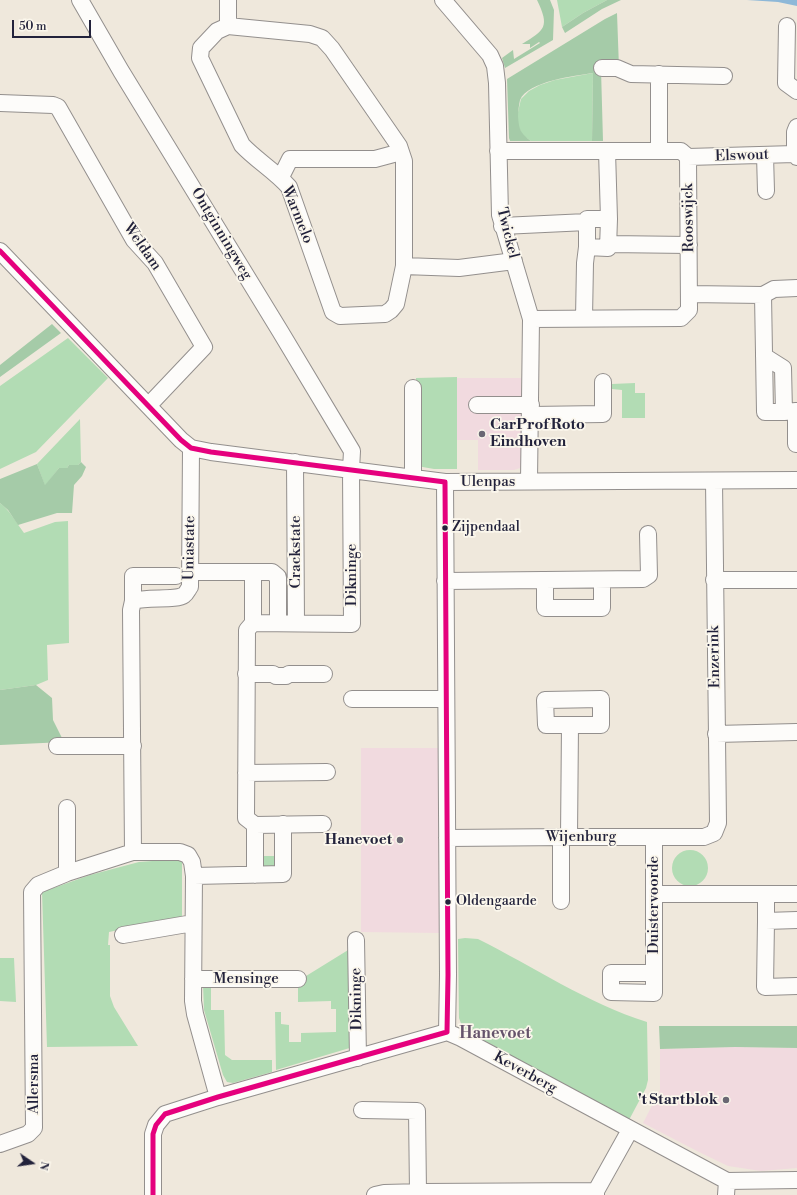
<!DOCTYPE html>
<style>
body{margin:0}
#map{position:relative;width:797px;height:1195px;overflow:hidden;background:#efe8dc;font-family:"Libre Bodoni",serif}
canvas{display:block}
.north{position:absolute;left:12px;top:1143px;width:40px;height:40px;-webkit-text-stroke:3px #fbf7ec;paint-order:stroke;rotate:103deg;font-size:11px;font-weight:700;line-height:16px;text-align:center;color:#22223b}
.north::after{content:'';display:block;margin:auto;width:14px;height:18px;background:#22223b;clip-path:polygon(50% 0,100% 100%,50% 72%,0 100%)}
.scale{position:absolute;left:12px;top:20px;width:79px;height:18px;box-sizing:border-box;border:2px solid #22223b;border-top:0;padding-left:5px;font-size:12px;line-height:14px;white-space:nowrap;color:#22223b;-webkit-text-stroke:3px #fbf7ec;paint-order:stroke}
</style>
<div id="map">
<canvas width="797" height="1195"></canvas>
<div class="north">N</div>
<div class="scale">50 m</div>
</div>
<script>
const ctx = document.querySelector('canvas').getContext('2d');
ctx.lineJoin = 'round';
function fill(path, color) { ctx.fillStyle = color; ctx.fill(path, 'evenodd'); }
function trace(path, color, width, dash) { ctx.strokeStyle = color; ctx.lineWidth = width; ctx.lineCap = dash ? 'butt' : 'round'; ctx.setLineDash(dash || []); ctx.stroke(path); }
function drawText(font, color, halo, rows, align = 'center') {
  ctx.font = font + ' "Libre Bodoni",serif'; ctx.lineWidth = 3.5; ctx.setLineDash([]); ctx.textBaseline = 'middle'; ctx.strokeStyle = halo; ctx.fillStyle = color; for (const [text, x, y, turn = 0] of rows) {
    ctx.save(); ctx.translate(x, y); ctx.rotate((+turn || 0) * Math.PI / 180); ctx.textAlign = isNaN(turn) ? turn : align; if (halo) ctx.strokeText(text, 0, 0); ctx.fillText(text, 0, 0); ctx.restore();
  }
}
fill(new Path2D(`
 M457 378H521V465L520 468 514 470H478V440H457Z
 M361 748H439V933L361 932Z
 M735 1047 797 1048V1168L761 1171 728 1166 699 1152 643 1123 660 1090V1049Z`), '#f1dadf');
fill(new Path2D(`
 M557 0H607L583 13 562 27Z
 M593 73 592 141H531L522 135 518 125V112L521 99 529 91 540 85 555 80Z
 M68 338 108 378 36 452 0 469V386Z
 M457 377V469H434L417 466 416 378Z
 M635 383V393H645V418H622V390L612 389V384Z
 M80 419 81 462 78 465H69L67 468H59L45 486 37 464Z
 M0 503C8 508 18 525 24 533L55 522 68 521 69 643 47 645 48 680 36 685 0 690Z
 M672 868a18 18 0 1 1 36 0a18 18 0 1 1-36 0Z
 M261 856H276V870H261Z
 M179 859 182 862V917L109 932 108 945H110V996L114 1007 138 1046 47 1047 42 892 90 875 139 862Z
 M465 938 478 939C534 967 587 1003 647 1022L648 1080 646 1088 629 1120 463 1029 459 1018 458 939Z
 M353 947V1047L276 1070 275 1012H281V1024L289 1025V1042H301V1033L336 1032V1009H331V1001L298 1002V981Z
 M0 958H14L16 1002 0 1001Z
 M211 984V1010H224L225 1055 232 1060H272V1072L233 1083 227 1082 223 1075 204 1010 203 985Z`), '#b2dcb4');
fill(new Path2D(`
 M537 0H550L554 10 553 40 505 68 502 58 513 50 514 59 540 43 539 42 530 48V44H522C545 30 550 27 537 0Z
 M607 0H621L602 9 565 33 562 27 583 13Z
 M617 13 619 68 601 69 603 141H592L593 73C575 76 528 81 520 100 519 105 518 111 518 116 519 129 520 133 531 141H510L509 138 507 79 605 19Z
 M52 324 61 333 0 377V365Z
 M81 462 86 467 82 476 74 485 72 513H57L18 525 8 510 0 503V479L37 464 45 485 59 468H67L69 465H78Z
 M36 685 52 698 53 720 64 742 0 745V690Z
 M659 1026H797V1048L735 1047 660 1049Z`), '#a5cba8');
fill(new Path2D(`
 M747 0H797V6L778 2Z`), '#8eb8d8');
const minor = new Path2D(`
 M80 0 121 71 280 331 352 451 351 470 352 624 253 623V573
 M443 0 490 55 495 66 497 83 500 215 531 319 529 481
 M228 26 310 34 322 38 332 49 399 146 404 161V266L396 304 391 310 385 314 340 316 333 312 289 187C275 171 256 160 242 145L200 58 201 48 217 31Z
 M228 26V0
 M787 26 786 83 797 91
 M602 68H617L631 74 724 76
 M0 103 53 105 58 107 134 240 155 263 204 347 149 405
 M797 127 795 132V154L797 157
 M498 151H681L688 157 689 310 681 318 531 319
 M659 151V74
 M765 155 766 191
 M688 157 795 154
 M281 177 290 159H375L401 152
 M502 226 587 222V219H609
 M608 244 689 245
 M587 247 608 248 609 219 607 151
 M0 251 181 440 191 448 211 452 445 482 797 480
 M404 266 459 268 514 261
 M689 294 763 295 774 289 797 288
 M763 295 765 412H784
 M584 318 585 263 587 247V222
 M764 356 783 368 784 412 796 411V444
 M413 388V478
 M477 405H531
 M531 415 603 414V382
 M295 462 296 623
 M445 482 448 975 447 1032
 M190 572H272L278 577V623
 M545 580V608H602V580
 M714 580H797
 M445 581 643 579 649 575 648 534
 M133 601C147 596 176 601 184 595 187 593 188 589 190 587L191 448
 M253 623 247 630 246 818 255 825 323 824
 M246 674H273L276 676H286L289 674H324
 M352 699H446
 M601 699V725H546L545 700Z
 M716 734 797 732
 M57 746H133
 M246 773 327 772
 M67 808V873
 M255 825V875
 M561 837V901
 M569 837 570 725
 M654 837C654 889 654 941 654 993L611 992V973H654
 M447 838 569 837H704L714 833 718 823 714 481
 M133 852 131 610 133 601V576H176
 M194 876 283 874V824
 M654 894H797
 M766 894V921L797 920
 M766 921 765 987 797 986
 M123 935 193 923
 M356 940 358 1058
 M193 979H298
 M362 1110 417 1111 418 1192
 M0 1144 28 1134 34 1128 32 892 38 885 67 873 133 852H180L188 855 192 862 194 876 193 1001 195 1014 218 1097
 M153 1195V1134L156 1125 165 1114 218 1097 447 1032 461 1038 727 1181 797 1180
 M375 1195 384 1193 424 1192 596 1191
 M596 1195V1191L630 1130
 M726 1195 727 1181`);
trace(minor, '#938f8d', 18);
trace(minor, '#fdfcfa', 16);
trace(new Path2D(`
 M0 251 181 440 191 448 211 452 445 482
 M445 482 448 975 447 1032
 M153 1195V1134L156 1125 165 1114 218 1097 447 1032`), '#e5007d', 5);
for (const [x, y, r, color] of [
 [482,434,4,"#6a6773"],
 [445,528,3.5,"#22223b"],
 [400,840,4,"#6a6773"],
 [448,902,3.5,"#22223b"],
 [726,1100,4,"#6a6773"]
]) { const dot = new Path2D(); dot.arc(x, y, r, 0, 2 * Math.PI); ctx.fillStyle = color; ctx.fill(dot); trace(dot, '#fbf7ec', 1.5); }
drawText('14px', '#22223b', '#fbf7ec', [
 ["Zijpendaal",452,528],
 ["Oldengaarde",456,902]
], 'left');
drawText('15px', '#22223b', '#fbf7ec', [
 ["Elswout",742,156,-2],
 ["Warmelo",297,215,68],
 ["Rooswijck",689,218,-91],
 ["Twickel",507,233,76],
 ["Ontginningweg",221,234,59],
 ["Weldam",142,247,55],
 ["Ulenpas",488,482],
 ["Uniastate",190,548,-89],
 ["Crackstate",296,552,-90],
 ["Dikninge",352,575,-90],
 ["Enzerink",715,657,-91],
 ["Wijenburg",581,837],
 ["Duistervoorde",654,905,-90],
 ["Mensinge",246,979],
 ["Dikninge",357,999,-91],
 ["Keverberg",525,1073,29],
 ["Allersma",34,1084,-90]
]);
drawText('bold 15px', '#22223b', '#fbf7ec', [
 ["CarProf Roto",490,425,"left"],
 ["Eindhoven",490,442,"left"],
 ["Hanevoet",392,840],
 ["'t Startblok",718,1100]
], 'right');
drawText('bold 16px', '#65536b', '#fbf7ec', [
 ["Hanevoet",495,1034]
]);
</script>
